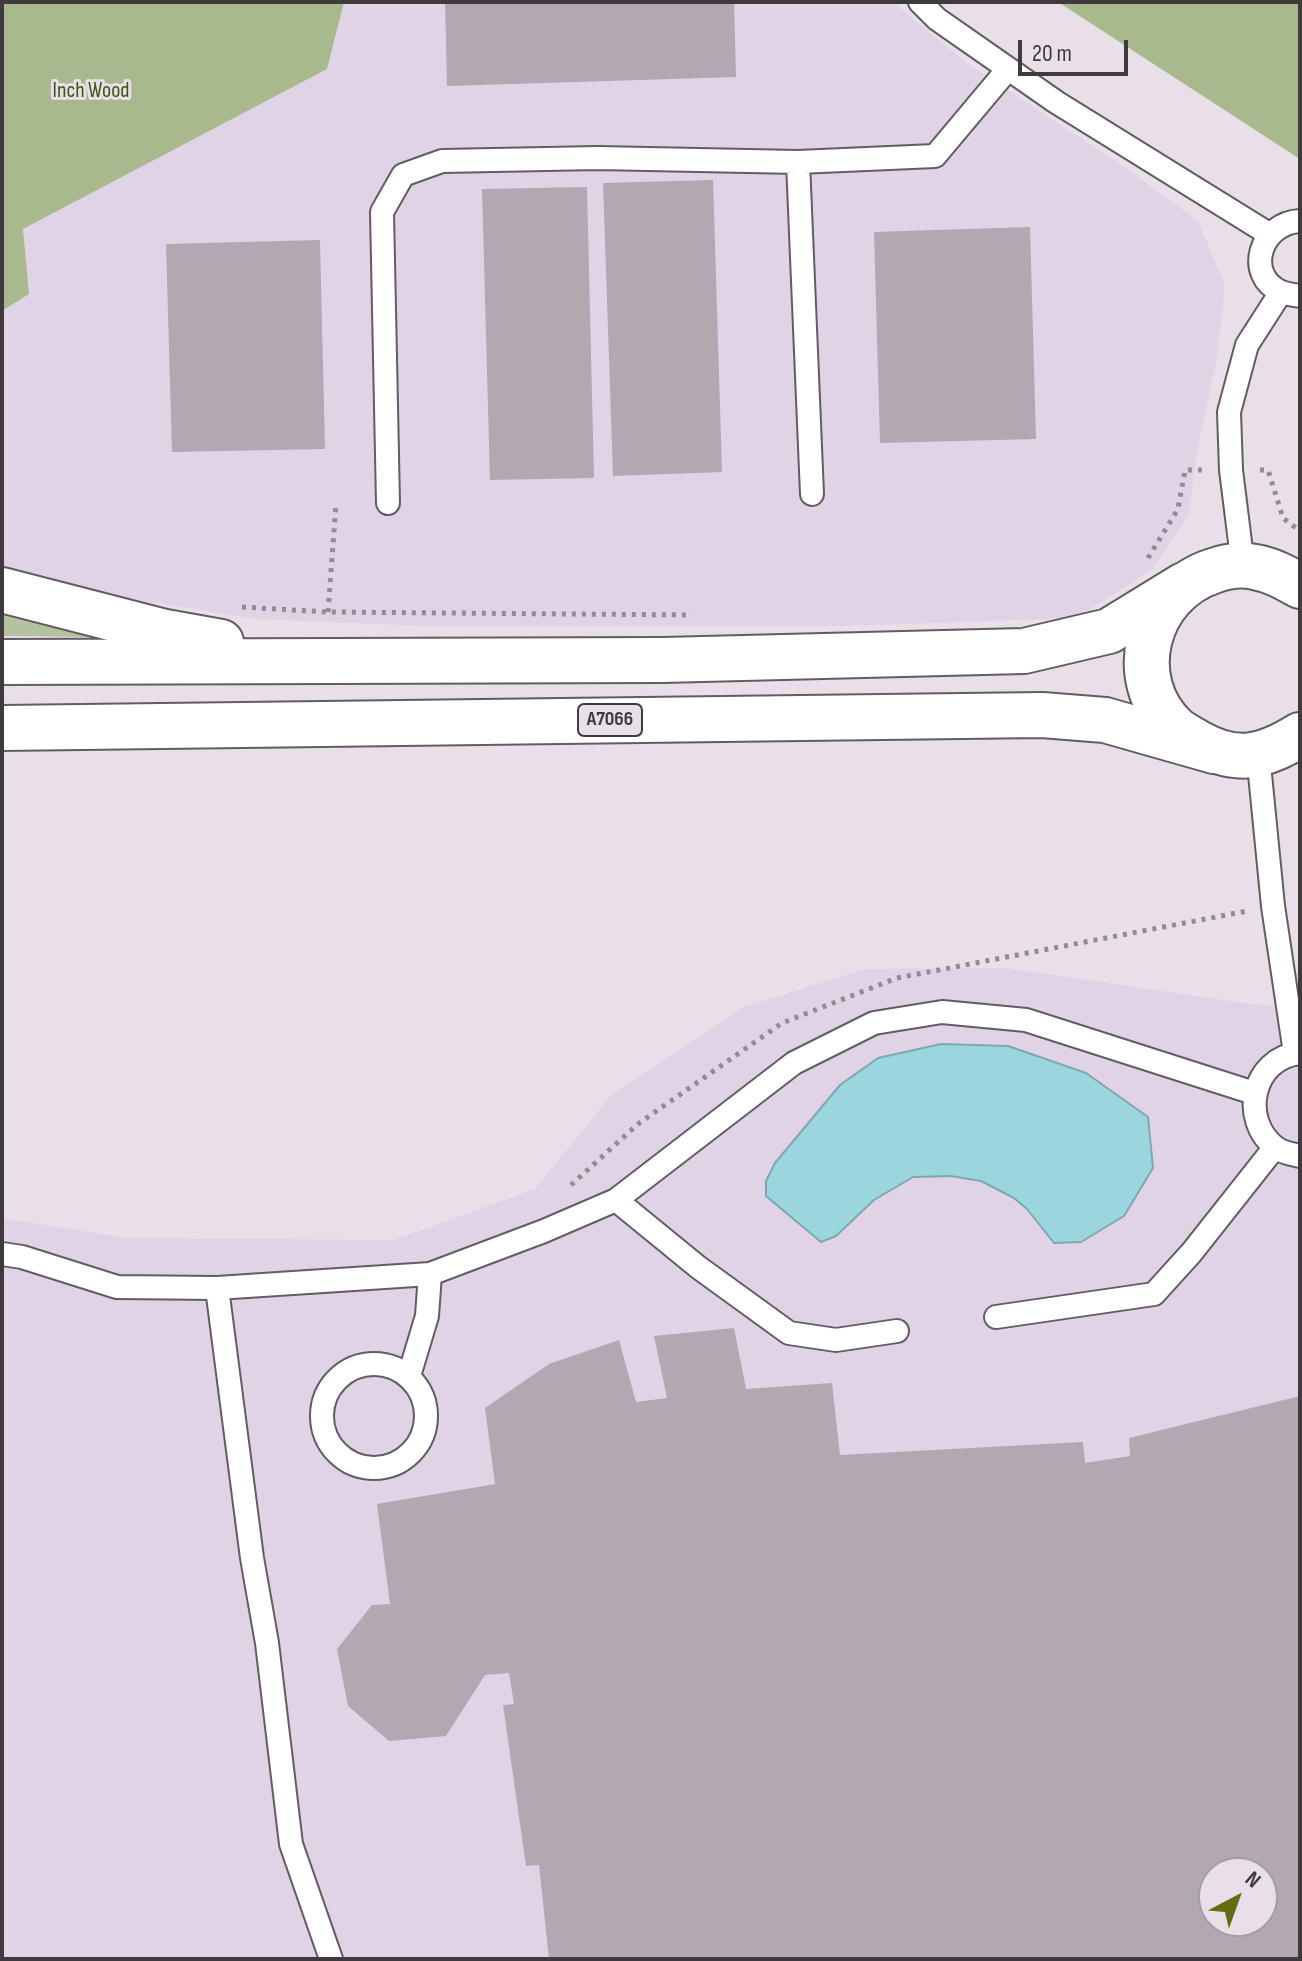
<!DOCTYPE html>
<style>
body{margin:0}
#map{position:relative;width:1302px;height:1961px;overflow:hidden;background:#e8dfe8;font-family:"Sofia Sans Condensed",sans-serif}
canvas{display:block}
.frame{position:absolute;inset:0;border:4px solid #3e3a3e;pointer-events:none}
.north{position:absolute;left:1198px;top:1857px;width:80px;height:80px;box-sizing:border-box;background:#e8dfe8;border:2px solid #a49da4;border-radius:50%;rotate:41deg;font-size:22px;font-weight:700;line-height:32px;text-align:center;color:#3e3a3e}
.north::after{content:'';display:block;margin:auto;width:28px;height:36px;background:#626c12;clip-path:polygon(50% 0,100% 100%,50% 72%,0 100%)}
.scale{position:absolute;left:1018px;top:40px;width:110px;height:36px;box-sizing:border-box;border:4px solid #3e3a3e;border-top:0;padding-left:10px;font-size:24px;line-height:28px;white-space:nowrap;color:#3e3a3e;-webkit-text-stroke:6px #e8dfe8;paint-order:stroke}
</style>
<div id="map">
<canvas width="1302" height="1961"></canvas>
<div class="frame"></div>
<div class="north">N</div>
<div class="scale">20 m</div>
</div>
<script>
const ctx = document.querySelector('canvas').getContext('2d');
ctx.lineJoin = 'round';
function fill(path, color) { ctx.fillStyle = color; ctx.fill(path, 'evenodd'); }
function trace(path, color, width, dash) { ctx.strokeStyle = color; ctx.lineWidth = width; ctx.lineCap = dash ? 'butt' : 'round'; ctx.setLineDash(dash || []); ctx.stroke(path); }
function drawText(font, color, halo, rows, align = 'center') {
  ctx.font = font + ' "Sofia Sans Condensed",sans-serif'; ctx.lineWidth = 6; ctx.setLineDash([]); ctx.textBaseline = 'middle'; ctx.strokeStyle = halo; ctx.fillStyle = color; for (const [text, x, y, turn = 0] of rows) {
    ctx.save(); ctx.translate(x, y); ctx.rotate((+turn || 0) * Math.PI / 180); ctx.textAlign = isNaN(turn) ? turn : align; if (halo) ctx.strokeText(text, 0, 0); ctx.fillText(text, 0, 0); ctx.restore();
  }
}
fill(new Path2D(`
 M344 2H893L965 62 1124 167 1198 221 1225 286 1216 363 1198 446 1188 516 1153 569 1076 618 844 626H429L255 619 90 592 2 567V311L29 293 23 229 326 69Z
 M1006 968 1250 1004 1300 1007V1959H2V1218L126 1238 394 1240 535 1189 612 1094 744 1007 865 969ZM1214 1873H1262V1921H1214Z`), '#e0d3e6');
fill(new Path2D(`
 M2 611 98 637 2 636Z`), '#b4c29f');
fill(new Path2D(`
 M2 2H344L327 69 23 229 29 294 2 311Z
 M1058 2H1300V159Z`), '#a8b98e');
const water = new Path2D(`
 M941 1044 1008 1046 1086 1073 1148 1117 1153 1168 1124 1216 1081 1242 1054 1243 1027 1209 1014 1198 981 1181 951 1176 913 1177 874 1200 836 1236 821 1242 766 1196V1181L775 1163 840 1085 878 1058Z`);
fill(water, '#9bd6df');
trace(water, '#7fa7af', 2);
fill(new Path2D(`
 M445 2H734L736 77 447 86Z
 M713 180 722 472 613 476 603 183Z
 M587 187 594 478 490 480 482 189Z
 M1030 227 1036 439 880 443 874 232Z
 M320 240 325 449 172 452 166 244Z
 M734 1328 746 1389 832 1383 840 1455 1083 1442 1085 1463 1130 1456 1129 1438 1300 1396V1959H549L539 1865 526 1866 503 1705 514 1704 509 1673 485 1675 446 1736 389 1741 348 1706 337 1649 372 1605 390 1604 377 1504 495 1484 485 1408 549 1364 619 1340 636 1402 667 1398 654 1336ZM1214 1873H1262V1921H1214Z`), '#b1a8b1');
const service = new Path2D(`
 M920 2 937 19 1056 102 1269 234
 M1300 221C1260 223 1244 275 1281 292 1286 294 1294 295 1300 296
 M812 494 798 162 935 156 1008 69
 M388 503 382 212 403 175 442 161 598 158 798 162
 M1243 566 1231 470 1229 412 1247 345 1281 292
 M1258 754 1273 906 1295 1053
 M1300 1053C1252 1058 1239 1120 1276 1148 1283 1153 1292 1154 1300 1156
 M616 1200 698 1267 789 1333 836 1340 897 1331
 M2 1254 22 1257 117 1287 217 1288 430 1274 544 1231 616 1200 794 1063 874 1023 942 1012 1026 1020 1254 1093
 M217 1288 252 1558 267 1643 291 1844 331 1959
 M996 1317 1154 1294 1192 1252 1275 1147
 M322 1416a52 52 0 1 1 104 0a52 52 0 1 1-104 0Z
 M409 1376 427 1316 430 1274`);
const primary = new Path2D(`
 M1300 586C1286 578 1272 570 1255 567 1241 564 1227 566 1213 571 1146 593 1123 680 1176 729 1182 734 1190 738 1197 742 1236 764 1263 758 1300 735
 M2 590 165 632 221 642
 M2 662 663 660 1024 651 1109 631 1184 585
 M2 728 1042 715 1105 720 1214 751`);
trace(service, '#635c63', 26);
trace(primary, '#635c63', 48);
trace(new Path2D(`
 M1260 470H1268L1283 518 1300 531
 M1148 558 1178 509 1185 470H1202
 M242 607 328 612 692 615
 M328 612 336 504
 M571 1185 638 1124 782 1023 897 978 1247 911`), '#928c92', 5, [4, 6]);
trace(service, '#fff', 22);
trace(primary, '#fff', 44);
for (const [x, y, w] of [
 [610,720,64]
]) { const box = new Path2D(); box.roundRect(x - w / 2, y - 16, w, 32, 6); ctx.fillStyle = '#e8dfe8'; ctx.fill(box); trace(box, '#3e3a3e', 2); }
drawText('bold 20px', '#3e3a3e', null, [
 ["A7066",610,720]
]);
drawText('22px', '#3f5313', '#e8dfe8', [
 ["Inch Wood",91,91]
]);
</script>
